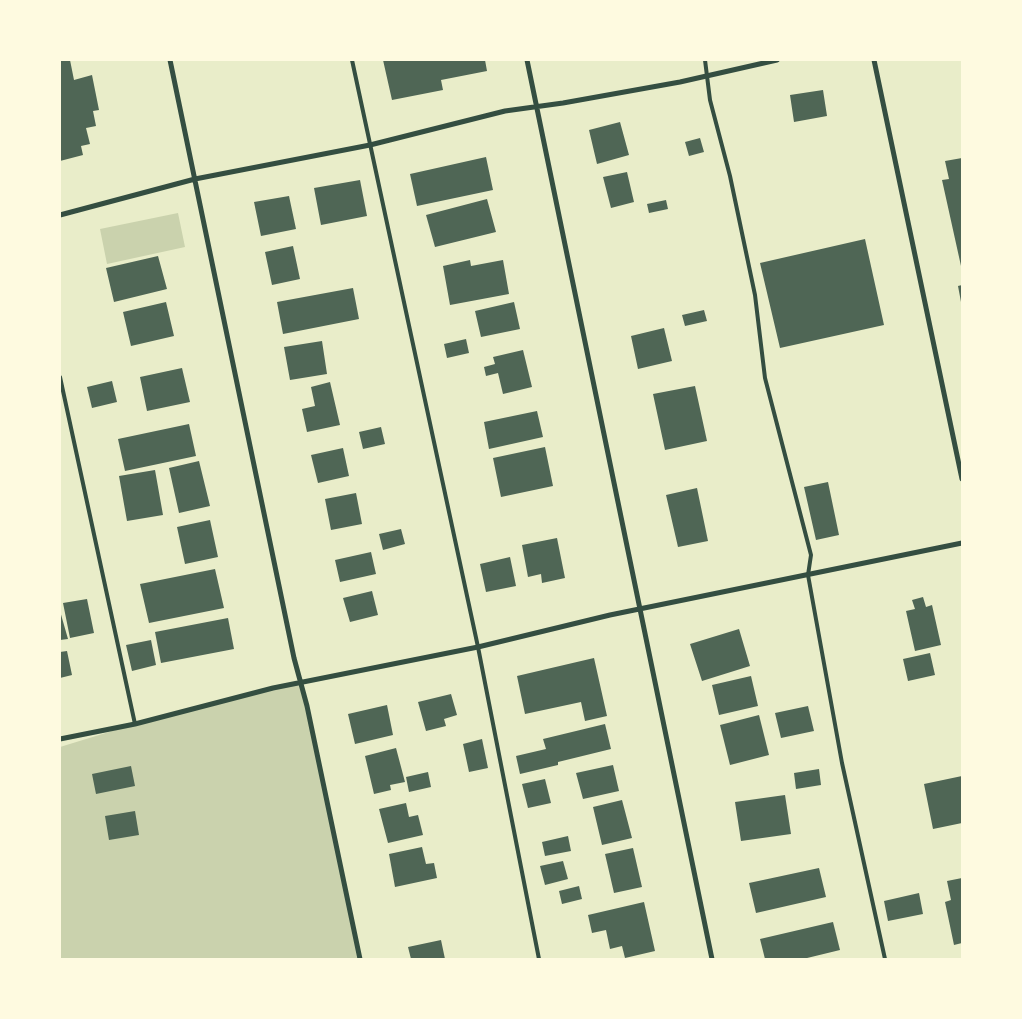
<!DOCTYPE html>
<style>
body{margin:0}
#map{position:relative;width:1022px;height:1019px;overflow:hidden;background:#e9edc9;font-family:Bitter,serif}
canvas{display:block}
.frame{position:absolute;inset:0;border:61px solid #fefae0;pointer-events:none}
</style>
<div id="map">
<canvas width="1022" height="1019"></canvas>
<div class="frame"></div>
</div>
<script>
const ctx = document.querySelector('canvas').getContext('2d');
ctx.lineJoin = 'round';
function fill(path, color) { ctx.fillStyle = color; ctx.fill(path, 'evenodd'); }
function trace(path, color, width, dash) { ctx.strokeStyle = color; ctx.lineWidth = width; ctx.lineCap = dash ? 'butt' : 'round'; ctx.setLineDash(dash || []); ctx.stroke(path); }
fill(new Path2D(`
 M178 213 185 247 107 264 100 229Z
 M301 682 360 959H60V747L135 724Z`), '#cad2ad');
fill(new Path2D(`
 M60 60H70L74 80 92 75 99 110 93 111 96 126 86 128 90 144 81 146 83 155 60 161Z
 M383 60H485L487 71 441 80 443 90 392 100Z
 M823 90 827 116 794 122 790 95Z
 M620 122 629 155 597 164 589 130Z
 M700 138 704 152 689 156 685 142Z
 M486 157 493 190 417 206 410 174Z
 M962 158V266H961L942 180 949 179 945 161Z
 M627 172 634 202 611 208 603 177Z
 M360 180 367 216 321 225 314 188Z
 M289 196 296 229 261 236 254 202Z
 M487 199 496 232 435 247 426 215Z
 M666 200 668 209 649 213 647 204Z
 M865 239 884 325 780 348 760 263Z
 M293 246 300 279 272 285 265 252Z
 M158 256 167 289 114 302 106 268Z
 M470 260 471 266 503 260 509 294 450 305 443 266Z
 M962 285V302H961L958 286Z
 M353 288 359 319 283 334 277 302Z
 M166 302 174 336 131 346 123 312Z
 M514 302 520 329 481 337 475 311Z
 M704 310 707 321 685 326 682 315Z
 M664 328 672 361 638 369 631 336Z
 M466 339 469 353 447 358 444 344Z
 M322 341 327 374 290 380 284 347Z
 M523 350 532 387 503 394 498 373 486 376 484 367 495 364 493 357Z
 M182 368 190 402 147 411 140 377Z
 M112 381 117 402 92 408 87 387Z
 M330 382 340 425 307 432 302 409 315 406 311 387Z
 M695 386 707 441 665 450 653 394Z
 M537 411 543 437 489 449 484 422Z
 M189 424 196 456 125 471 118 439Z
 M381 427 385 444 363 449 359 432Z
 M545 447 553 486 501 497 493 458Z
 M343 448 349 476 318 483 311 455Z
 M199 461 210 506 179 513 169 468Z
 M155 470 163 515 127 521 119 476Z
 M828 482 839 535 816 540 804 487Z
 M697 488 708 541 678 547 666 495Z
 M356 493 362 524 331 530 325 499Z
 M210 520 218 557 185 564 177 527Z
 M401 529 405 544 383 550 379 534Z
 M557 538 565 578 542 583 541 574 528 577 522 545Z
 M371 552 376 574 340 582 335 560Z
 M510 557 516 586 486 592 480 564Z
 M215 569 224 608 149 623 140 584Z
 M372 591 378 615 350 622 343 598Z
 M923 597 926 607 932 605 941 645 915 651 906 611 915 609 912 600Z
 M87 599 94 633 70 638 63 603Z
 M60 611 68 639 60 640Z
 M228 618 234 649 161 663 155 632Z
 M739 629 750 666 702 681 690 644Z
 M151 640 156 665 132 671 126 645Z
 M67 651 72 675 60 678V652Z
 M930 653 935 675 908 681 903 659Z
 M594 658 607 716 585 721 581 702 525 714 517 676Z
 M751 676 758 706 719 715 712 685Z
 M451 694 457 715 444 719 446 726 426 731 418 702Z
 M387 705 393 735 355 744 348 714Z
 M808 706 814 731 781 738 775 713Z
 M759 715 769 755 730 765 720 725Z
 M605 724 611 749 558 762V765L520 774 516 756 546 749 543 739Z
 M482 739 488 768 469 772 463 744Z
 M396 748 405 782 390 785 391 790 374 794 365 756Z
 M613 765 619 791 583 799 576 773Z
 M131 766 135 786 96 794 92 774Z
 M819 769 821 785 796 789 794 773Z
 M428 772 431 787 409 792 406 777Z
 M962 776V823L933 829 924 784Z
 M545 779 551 803 528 808 522 784Z
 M785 795 791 834 741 841 735 802Z
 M622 800 632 838 602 845 593 807Z
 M406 803 409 817 418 815 423 835 388 843 379 809Z
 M135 811 139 835 109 840 105 816Z
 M568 836 571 851 545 856 542 842Z
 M422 847 426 864 434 863 437 878 395 887 389 854Z
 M633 848 642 887 614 893 605 854Z
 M563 861 568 879 545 885 540 866Z
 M819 868 826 897 756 913 749 883Z
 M962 878V943L954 945 945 902 951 900 947 881Z
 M579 886 582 899 562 904 559 891Z
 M919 893 923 914 888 921 884 901Z
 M644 902 655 951 625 958 622 946 610 949 606 930 592 933 588 915Z
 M833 922 840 950 803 959H765L760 939Z
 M441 940 445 959H411L408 947Z`), '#4f6655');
trace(new Path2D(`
 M352 60 478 647 539 959
 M705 60 710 100 730 176 755 295 765 378 811 555 808 575 842 763 885 959
 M60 377 135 724`), '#344e41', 4);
trace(new Path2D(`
 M170 60 294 658 307 706 360 959
 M527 60 712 959
 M874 60 962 479
 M60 215 195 179 370 145 505 111 563 103 680 82 777 60
 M60 739 135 724 273 688 478 647 610 615 962 543`), '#344e41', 5);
</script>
